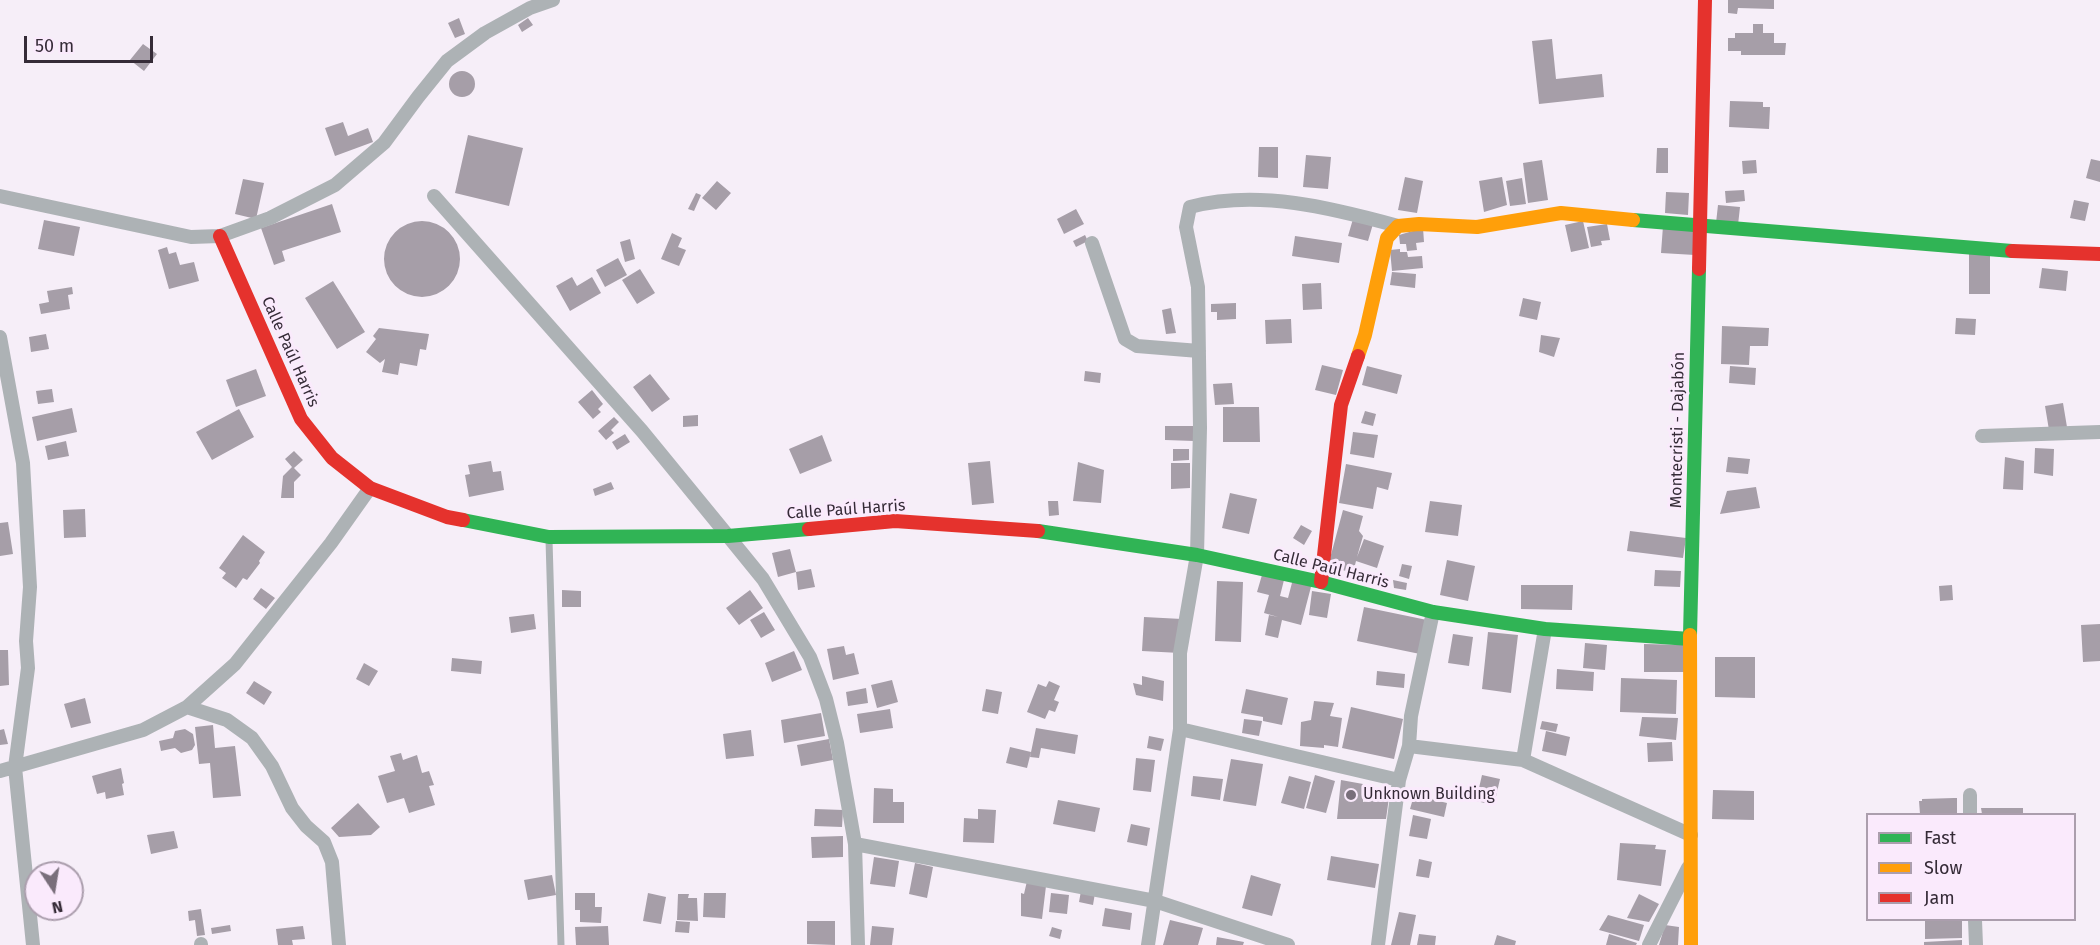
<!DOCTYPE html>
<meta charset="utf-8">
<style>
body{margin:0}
#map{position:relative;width:2100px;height:945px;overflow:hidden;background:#f6eef8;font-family:"Fira Sans",sans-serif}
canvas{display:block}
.legend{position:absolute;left:1866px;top:813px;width:210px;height:108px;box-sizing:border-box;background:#faeafc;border:2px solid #ab9ead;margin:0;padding:8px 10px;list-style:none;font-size:18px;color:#352b37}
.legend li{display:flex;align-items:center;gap:12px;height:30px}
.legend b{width:30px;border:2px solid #ab9ead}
.north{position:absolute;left:24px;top:861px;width:60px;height:60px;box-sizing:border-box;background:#faeafc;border:2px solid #ab9ead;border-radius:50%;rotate:168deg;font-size:16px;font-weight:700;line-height:24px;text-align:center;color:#352b37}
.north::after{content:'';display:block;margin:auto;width:21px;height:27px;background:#796f7b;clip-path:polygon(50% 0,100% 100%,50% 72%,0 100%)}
.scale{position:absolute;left:24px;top:36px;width:129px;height:27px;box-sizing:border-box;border:3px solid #352b37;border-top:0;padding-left:8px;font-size:18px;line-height:21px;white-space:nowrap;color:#352b37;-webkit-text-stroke:4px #faeafc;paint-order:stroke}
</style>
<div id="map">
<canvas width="2100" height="945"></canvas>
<ul class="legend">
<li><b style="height:8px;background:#30b455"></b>Fast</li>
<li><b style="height:8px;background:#ff9f0a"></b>Slow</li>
<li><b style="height:8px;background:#e5322d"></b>Jam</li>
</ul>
<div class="north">N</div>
<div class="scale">50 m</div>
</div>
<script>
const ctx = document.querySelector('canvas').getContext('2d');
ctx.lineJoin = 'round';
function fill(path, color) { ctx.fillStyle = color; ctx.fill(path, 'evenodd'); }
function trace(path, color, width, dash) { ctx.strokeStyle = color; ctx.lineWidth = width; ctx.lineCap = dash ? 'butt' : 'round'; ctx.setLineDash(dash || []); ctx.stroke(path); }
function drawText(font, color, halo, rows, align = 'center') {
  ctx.font = font + ' "Fira Sans",sans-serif'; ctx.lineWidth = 6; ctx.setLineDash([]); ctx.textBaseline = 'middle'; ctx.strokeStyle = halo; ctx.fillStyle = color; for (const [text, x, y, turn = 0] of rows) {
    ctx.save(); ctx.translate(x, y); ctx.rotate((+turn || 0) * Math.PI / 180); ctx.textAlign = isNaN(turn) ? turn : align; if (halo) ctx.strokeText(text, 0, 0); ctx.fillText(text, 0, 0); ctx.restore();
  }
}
fill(new Path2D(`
 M1728 0H1774V9L1738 8 1737 14 1728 13Z
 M459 18 465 34 455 38 448 23Z
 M528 18 533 25 522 32 518 25Z
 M1753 24H1763V33H1774V43H1786L1785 55H1741V51H1728V38H1735V33H1753Z
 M1552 39 1556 79 1602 74 1604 97 1539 104 1532 41Z
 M143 44 157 54 144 71 130 60Z
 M449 84a13 13 0 1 1 26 0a13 13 0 1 1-26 0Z
 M1730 101 1763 102V107H1770L1769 129 1729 127Z
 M343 122 348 136 368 128 373 142 335 156 325 128Z
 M468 135 523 148 509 206 455 193Z
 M1259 147H1278V178L1258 177Z
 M1657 148H1668V173H1656Z
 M1306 155 1331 157 1328 189 1303 187Z
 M2091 159 2100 161V182L2086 178Z
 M1542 160 1548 200 1528 203 1523 163Z
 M1756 160 1757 173 1743 174 1742 161Z
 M1405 177 1423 181 1417 213 1398 210Z
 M1502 177 1507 205 1484 212 1479 181Z
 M1522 178 1526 204 1510 206 1506 181Z
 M243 179 264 183 256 219 235 214Z
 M717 181 731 193 716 210 702 198Z
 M1744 190 1745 201 1726 203 1725 191Z
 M1666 192 1689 193 1688 215 1665 213Z
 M696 193 701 195 694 211 688 209Z
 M2074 200 2089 203 2085 221 2070 218Z
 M332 204 341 232 282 251 285 261 274 265 261 228Z
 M1718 205 1740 207 1738 225 1716 223Z
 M1076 209 1084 224 1064 234 1057 219Z
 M1353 219 1373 224 1368 241 1348 236Z
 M44 220 80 227 74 256 38 249Z
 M384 259a38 38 0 1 1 76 0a38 38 0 1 1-76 0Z
 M1583 221 1589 248 1571 252 1565 225Z
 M1607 224 1610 240 1601 241 1602 245 1591 247 1587 227Z
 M1663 226 1697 228 1695 255 1661 253Z
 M1423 228 1424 242 1416 243 1417 250 1407 251 1406 244H1400L1399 235Z
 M672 233 682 238 678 247 686 250 679 266 661 259Z
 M1085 235 1088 241 1076 247 1073 241Z
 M1295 236 1342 243 1339 263 1292 256Z
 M630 239 635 259 625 262 620 242Z
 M167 247 169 254 176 252 180 265 194 262 199 281 169 289 158 250Z
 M1400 249V252H1407L1408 257 1422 256 1423 268 1392 271 1390 250Z
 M1969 251H1990V294H1969Z
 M618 258 627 275 605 287 596 270Z
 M2042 268 2068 271 2066 291 2039 288Z
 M640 269 655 293 637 304 622 280Z
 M1392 272 1416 274 1415 288 1390 285Z
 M572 277 577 286 592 277 601 293 570 311 556 286Z
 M333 281 365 332 337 349 305 298Z
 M1321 283 1322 309 1303 310 1302 284Z
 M72 287 73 294 68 295 70 309 41 314 39 304 49 302 47 291Z
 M1523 298 1541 302 1537 320 1519 316Z
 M1236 303V319L1217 320V312H1211V304Z
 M1171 308 1176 333 1166 334 1162 310Z
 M1956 318 1976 319 1975 335 1955 334Z
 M1291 319 1292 343 1266 344 1265 320Z
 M1722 326 1769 328 1768 346H1750L1749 365 1721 364Z
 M379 328 429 334 426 350 420 349 417 366 400 363 398 375 382 372 385 359 380 363 366 352 376 339 373 336Z
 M46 334 49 349 31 352 29 337Z
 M1541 335 1560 338 1554 357 1539 352Z
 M1322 365 1343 370 1336 395 1315 390Z
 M1367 366 1402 375 1397 394 1362 385Z
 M1730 366 1756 368 1755 385 1729 383Z
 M256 369 266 396 236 407 226 380Z
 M1085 371 1101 373 1100 383 1084 381Z
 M650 374 670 399 652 412 633 387Z
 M1232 383 1234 404 1215 405 1213 384Z
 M52 389 54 402 38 404 36 391Z
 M592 390 603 404 598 409 601 412 593 419 578 402Z
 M2063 403 2067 427 2049 430 2045 406Z
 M1223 407H1259L1260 442H1223Z
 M72 408 77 432 37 441 32 417Z
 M239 409 254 437 212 460 196 432Z
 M1365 411 1376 414 1373 426 1361 423Z
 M698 415V426L683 427V416Z
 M614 417 619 422 611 430 614 433 606 440 598 431Z
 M1165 426H1194V441L1165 440Z
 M1353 432 1378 435 1374 458 1350 454Z
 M625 434 630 442 617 450 612 442Z
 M822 435 832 461 800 474 789 449Z
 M66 441 69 456 48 460 45 446Z
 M2035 448 2054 449 2053 476 2034 473Z
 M1173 449H1189V460L1173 461Z
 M294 451 303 460 294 468 301 475 294 482V498H281L283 476 292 467 285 459Z
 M1728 457 1750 459 1748 474 1726 472Z
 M2005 457 2024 461 2023 490 2003 489Z
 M491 461 493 472 501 471 504 490 469 497 465 475 470 474 468 465Z
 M990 461 994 503 972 505 968 463Z
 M1078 462 1104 470 1101 503 1073 501Z
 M1171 463H1190V488L1171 489Z
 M1346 464 1392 473 1388 490 1377 487 1373 509 1339 503Z
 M611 482 614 489 595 496 593 489Z
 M1756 487 1760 508 1720 514 1727 491Z
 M1230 493 1257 499 1249 534 1222 528Z
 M1048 501H1058L1059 515 1049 516Z
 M1430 501 1462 505 1458 536 1425 532Z
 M85 509 86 537 64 538 63 510Z
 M1343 510 1363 516 1359 531 1363 536 1357 557 1364 539 1384 546 1377 568 1356 561 1353 573 1328 566Z
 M8 522 13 554 0 556V523Z
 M1301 525 1312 531 1304 545 1293 538Z
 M1630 531 1686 538 1683 558 1627 551Z
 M243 535 265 552 259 561 260 563 247 580 243 578 236 588 222 578 226 573 219 568Z
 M790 549 796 572 778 577 772 553Z
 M1447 560 1475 566 1468 601 1440 595Z
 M1402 564 1412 566 1409 579 1399 576Z
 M811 569 815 587 798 590 796 572Z
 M1655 570 1681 571 1680 587 1654 586Z
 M1262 575 1284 580 1280 596 1288 598 1293 579 1312 583 1301 625 1282 620 1278 638 1265 635 1269 615 1278 617 1264 613 1269 595 1257 592Z
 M1393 580 1407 583 1406 590 1394 588Z
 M1217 581 1243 582 1241 642 1215 641Z
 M1521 585H1573L1572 610 1521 609Z
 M1952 585 1953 600 1940 601 1939 586Z
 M261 588 275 598 266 609 253 599Z
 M562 590 581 591V607H562Z
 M750 590 763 608 739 625 726 608Z
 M1312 591 1331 594 1327 618 1309 615Z
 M1364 607 1427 620 1420 654 1357 641Z
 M764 612 775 630 761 638 750 620Z
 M534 614 536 629 511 633 509 617Z
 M1144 617 1182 619 1180 653 1142 651Z
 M2100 624V661L2083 662 2081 625Z
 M1488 632 1518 635 1511 693 1482 689Z
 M1453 634 1473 637 1469 666 1448 663Z
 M1585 643 1607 645 1605 670 1583 668Z
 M1644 644 1686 645 1685 672H1644Z
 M844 646 846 655 854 653 859 674 833 680 827 649Z
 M0 650H8L9 685 0 686Z
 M794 651 802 670 772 682 765 663Z
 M1715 657H1755V698L1715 697Z
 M452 658 482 661 481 674 451 671Z
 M364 663 378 671 369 686 356 679Z
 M1557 669 1594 672 1593 691 1556 689Z
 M1377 671 1405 674 1404 688 1376 685Z
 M1142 676 1164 681 1163 701 1136 695 1133 683 1142 685Z
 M1621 678 1677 680 1676 714 1620 712Z
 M892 680 898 702 877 708 871 685Z
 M254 681 272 692 264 705 246 693Z
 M1049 681 1060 686 1054 700 1059 702 1055 712 1049 710 1045 719 1027 712 1038 684 1046 687Z
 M866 688 868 703 848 706 846 692Z
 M986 689 1002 692 998 714 982 711Z
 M1246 689 1288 698 1282 725 1263 721V717L1241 713Z
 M85 698 91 723 71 728 64 704Z
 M1314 701 1334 703 1330 716 1342 718 1338 747 1324 745V748L1300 746 1301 722 1311 720Z
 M1351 707 1403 719 1394 759 1342 748Z
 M890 709 893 728 860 733 857 714Z
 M821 713 825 736 784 743 781 720Z
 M1642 717 1678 718 1676 740 1639 736Z
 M1244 719 1262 721 1259 736 1242 733Z
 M1542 721 1558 724 1556 732 1540 729Z
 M213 725 215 748 235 746 241 796 213 798 210 763 199 764 195 727Z
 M1036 728 1078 735 1075 754 1041 748 1039 758 1030 757Z
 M4 729 8 744 0 745V730Z
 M185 729 193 734 195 745 192 750 181 753 175 748 161 751 159 741 173 738 175 731Z
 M751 730 754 756 726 759 723 734Z
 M1546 731 1570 737 1566 756 1542 751Z
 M1149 736 1164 739 1161 751 1147 748Z
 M829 739 833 760 801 766 797 745Z
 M1672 742 1673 761 1648 762 1647 743Z
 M1010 747 1031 752 1027 768 1006 763Z
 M401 753 403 760 417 755 422 773 429 771 434 785 429 786 435 805 409 813 404 798 387 803 378 776 395 771 390 756Z
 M1136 758 1155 760 1151 792 1133 790Z
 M1231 759 1263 764 1256 806 1223 801Z
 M121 768 124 783 122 784 124 795 106 799 105 792 97 794 92 776Z
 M1315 775 1335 781 1326 813 1306 808Z
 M1482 775 1500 779 1494 805 1476 801Z
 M1193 776 1223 779 1220 800 1191 796Z
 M1289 776 1311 782 1304 809 1281 803Z
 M1341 780 1363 784V802L1371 801 1374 788 1390 790 1386 819H1337Z
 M874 788 893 789V802H904V823H873Z
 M1713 790 1754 791V820L1712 819Z
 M1414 795 1447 803 1444 817 1410 809Z
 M1954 798H1957V814H1920L1919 801H1922V799Z
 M1058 800 1100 808 1095 832 1053 824Z
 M358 803 380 827 371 835 339 837 331 828Z
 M1981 808H2023V814H1982Z
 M815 809 843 810 842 827 814 826Z
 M978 809 996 810 994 843 963 842 964 818 978 819Z
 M1413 815 1431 819 1427 839 1409 836Z
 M1131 824 1150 828 1147 846 1127 842Z
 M174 831 178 848 151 854 147 835Z
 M843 836V857L812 858 811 837Z
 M1620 843 1656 845 1655 849 1666 850 1661 886 1617 880Z
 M1331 856 1379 864 1375 888 1327 880Z
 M874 857 899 861 895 887 870 884Z
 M1419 859 1432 862 1429 878 1416 876Z
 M915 863 933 867 927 898 909 894Z
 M552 875 556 895 528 900 524 880Z
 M1251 875 1281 884 1272 916 1242 908Z
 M1027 881 1046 886 1042 919 1021 916V893L1024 894Z
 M1081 891 1095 893 1093 905 1079 902Z
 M575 893H595V907H602L601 923 580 922V910H575Z
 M648 893 666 897 661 924 643 921Z
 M704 893H726L725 918 703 917Z
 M1051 893 1069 895 1067 914 1049 912Z
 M678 894H689L688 898H697L698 921 677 920Z
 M1639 894 1659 904 1649 922 1627 918Z
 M1105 908 1132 913 1130 930 1102 926Z
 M201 909 205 935 197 936 195 920 189 921 188 911Z
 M1399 912 1416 915 1410 945H1391Z
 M1608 915 1644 925 1639 941 1599 930Z
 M1170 920 1203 928 1198 945H1163Z
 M1925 920H1962V938L1925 939Z
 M676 921 690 922 689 933 675 932Z
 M807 921H835V945L807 944Z
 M230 925 231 931 212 934 211 928Z
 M1665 925 1679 927 1678 945H1659Z
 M303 926 305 939 292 940 293 945H278L276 929Z
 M608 926 609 945H576L575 927Z
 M872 926 894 928 892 945H870Z
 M1052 927 1062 930 1060 939 1049 936Z
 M1419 934 1436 936 1435 945H1417Z
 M1609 934 1637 943 1636 945H1606Z
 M1497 935 1516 941 1515 945H1494Z
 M1217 937 1244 942 1243 945H1216Z
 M1962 940V945H1924V942Z`), '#a69ea8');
trace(new Path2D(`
 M549 540 561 945`), '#adb2b5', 7);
trace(new Path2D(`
 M0 196 191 237 220 236 270 218 335 185 384 143 418 97 447 61 485 33 530 8 553 0
 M434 196 642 431 728 536 763 579 810 657 826 699 837 743 855 844 858 945
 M1092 243 1125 339 1137 346 1199 351
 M0 337 23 463 30 587 26 641 28 668 15 767 33 945
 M1982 436 2100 432
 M187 707 227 720 252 738 272 766 292 808 306 826 324 842 332 862 339 945
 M1180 729 1399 780
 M1409 746 1523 760 1691 835
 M1523 760 1545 629
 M0 771 143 730 187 707 235 664 331 543 370 488
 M1970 795V814
 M855 844 1155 901 1288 945
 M1975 920 1976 945
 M201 944V945
 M1148 945 1180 729V653L1197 555 1200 428 1198 287 1186 227 1190 207C1258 189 1332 208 1398 226
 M1378 945 1399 780 1409 746 1411 716 1433 612
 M1649 945 1688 868`), '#adb2b5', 14);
trace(new Path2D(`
 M1633 220 2012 251
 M463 520 549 537 728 536 809 529
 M1038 531 1197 555 1321 582 1433 612 1545 629 1690 639
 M1690 635 1699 269`), '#30b455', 14);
trace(new Path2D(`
 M1358 356 1365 335 1387 238 1398 226 1419 224 1477 227 1561 213 1633 220
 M1690 635 1691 945`), '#ff9f0a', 14);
trace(new Path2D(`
 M220 236 301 419 332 458 370 488 447 517 463 520
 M2012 251 2100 254
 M1699 269 1705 0
 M809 529 895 521 1038 531
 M1321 582 1341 405 1358 356`), '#e5322d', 14);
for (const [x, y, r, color] of [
 [1351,795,6,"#796f7b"]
]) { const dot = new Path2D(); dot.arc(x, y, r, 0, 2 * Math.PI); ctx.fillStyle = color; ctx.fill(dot); trace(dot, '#faeafc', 2); }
drawText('16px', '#352b37', '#faeafc', [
 ["Calle Paúl Harris",290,352,66],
 ["Montecristi - Dajabón",1678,430,-89],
 ["Calle Paúl Harris",846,510,-4],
 ["Calle Paúl Harris",1331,569,14]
]);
drawText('16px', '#352b37', '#faeafc', [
 ["Unknown Building",1363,795]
], 'left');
</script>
